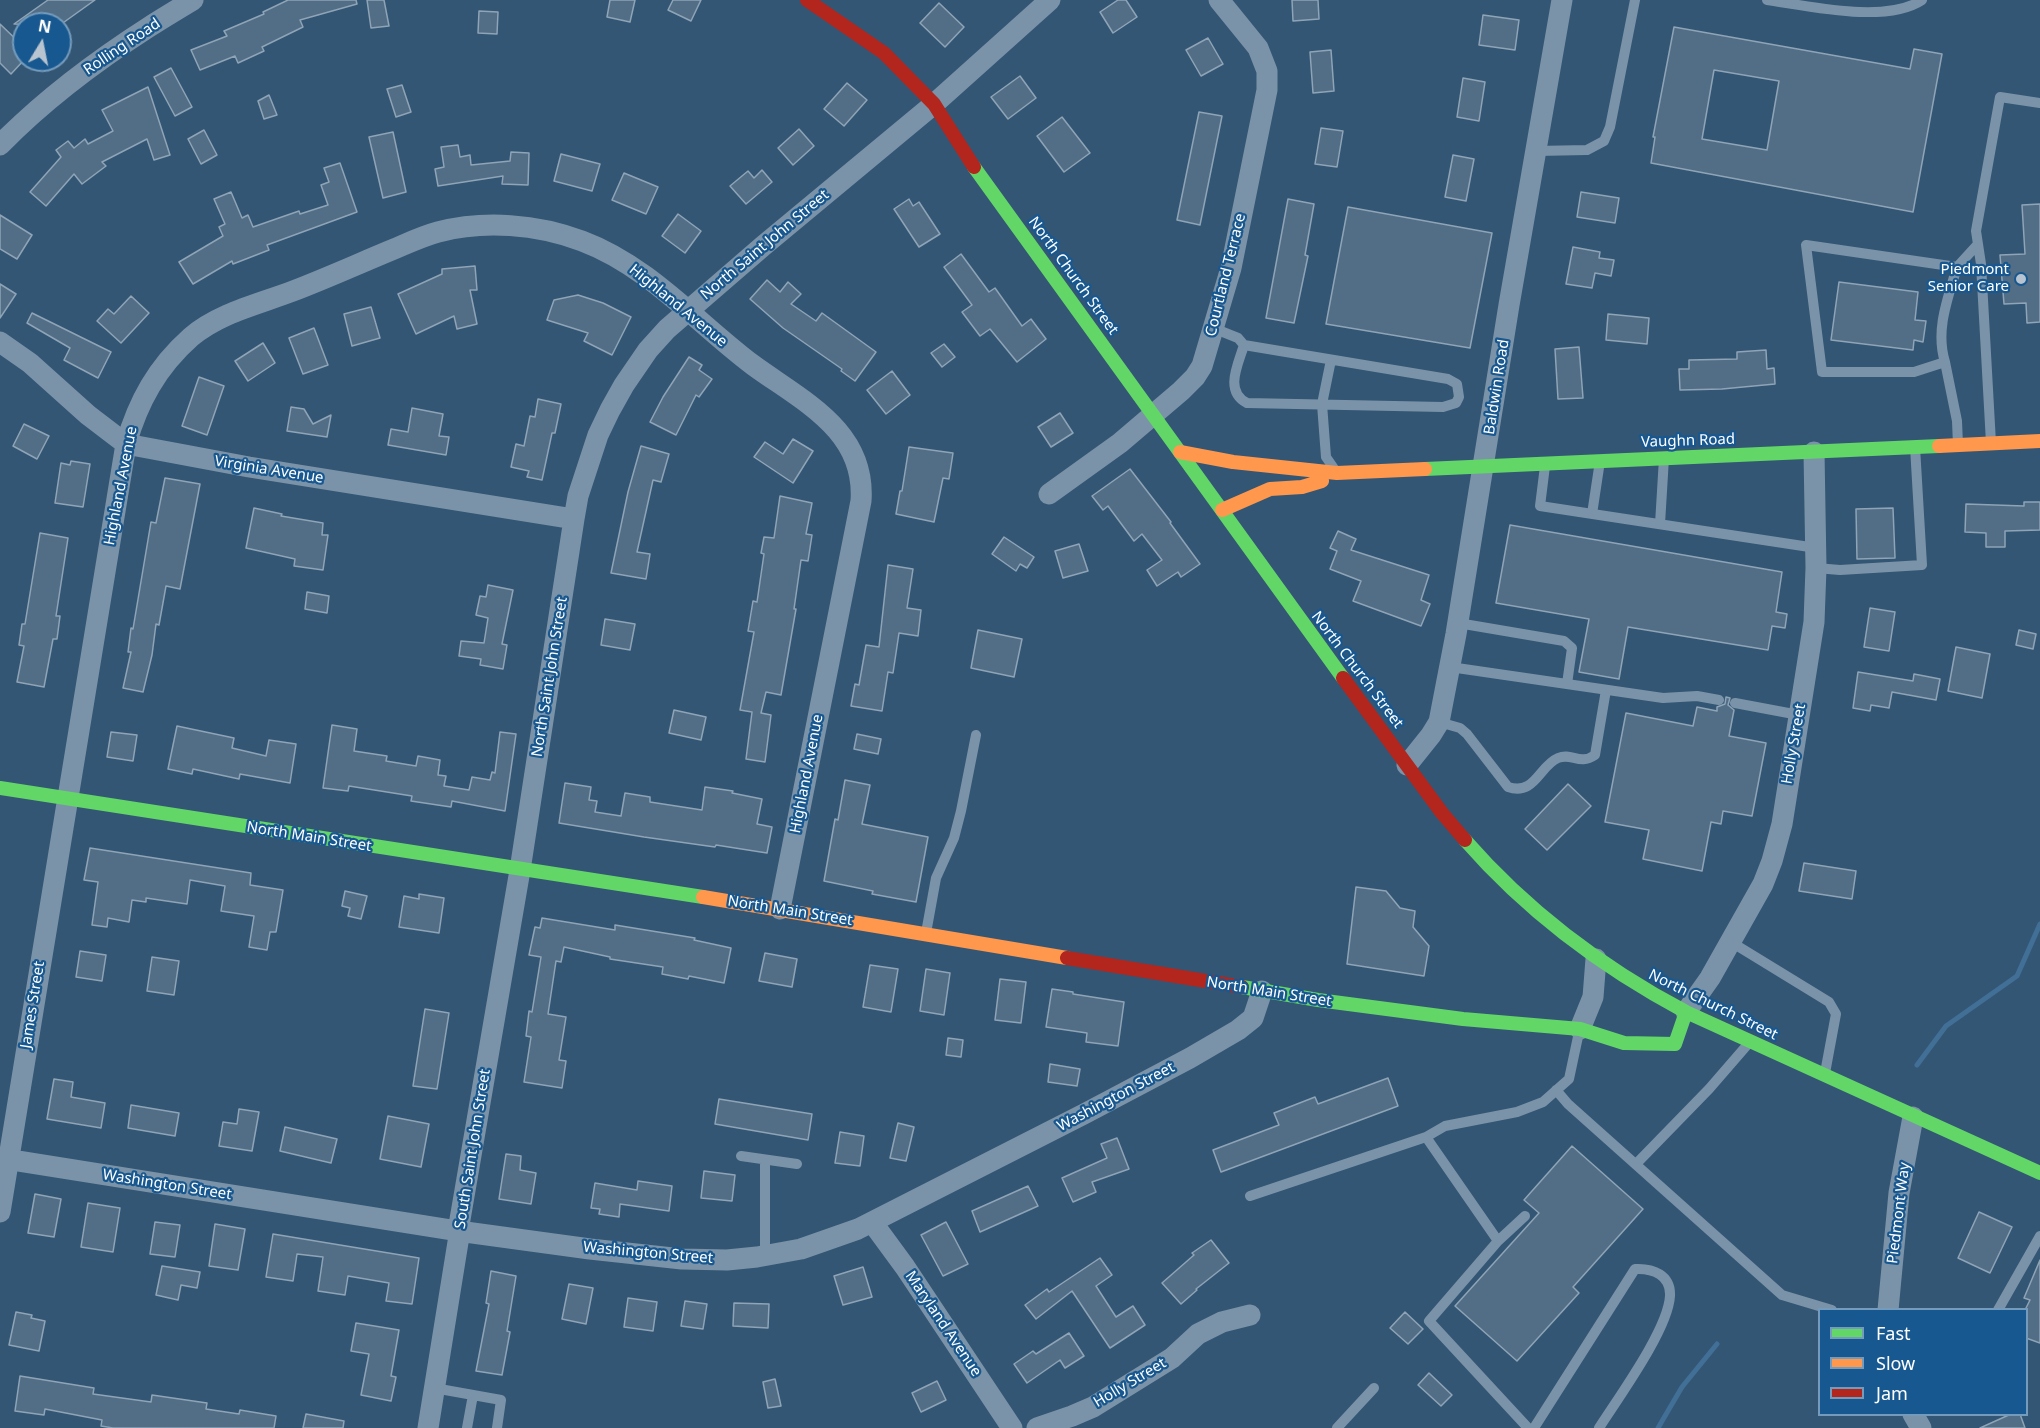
<!DOCTYPE html>
<style>
body{margin:0}
#map{position:relative;width:2040px;height:1428px;overflow:hidden;background:#335675;font-family:"Noto Sans",sans-serif}
canvas{display:block}
.legend{position:absolute;left:1818px;top:1308px;width:210px;height:108px;box-sizing:border-box;background:#185890;border:2px solid #749bbc;margin:0;padding:8px 10px;list-style:none;font-size:18px;color:#fff}
.legend li{display:flex;align-items:center;gap:12px;height:30px}
.legend b{width:30px;border:2px solid #749bbc}
.north{position:absolute;left:12px;top:12px;width:60px;height:60px;box-sizing:border-box;background:#185890;border:2px solid #749bbc;border-radius:50%;rotate:10deg;font-size:16px;font-weight:700;line-height:24px;text-align:center;color:#fff}
.north::after{content:'';display:block;margin:auto;width:21px;height:27px;background:#b8c4cf;clip-path:polygon(50% 0,100% 100%,50% 72%,0 100%)}
</style>
<div id="map">
<canvas width="2040" height="1428"></canvas>
<ul class="legend">
<li><b style="height:8px;background:#63d668"></b>Fast</li>
<li><b style="height:8px;background:#ff974d"></b>Slow</li>
<li><b style="height:8px;background:#b3261e"></b>Jam</li>
</ul>
<div class="north">N</div>
</div>
<script>
const ctx = document.querySelector('canvas').getContext('2d');
ctx.lineJoin = 'round';
function trace(path, color, width, dash) { ctx.strokeStyle = color; ctx.lineWidth = width; ctx.lineCap = dash ? 'butt' : 'round'; ctx.setLineDash(dash || []); ctx.stroke(path); }
function fill(path, color) { ctx.fillStyle = color; ctx.fill(path, 'evenodd'); }
function drawText(font, color, halo, rows, align = 'center') {
  ctx.font = font + ' "Noto Sans",sans-serif'; ctx.lineWidth = 4.5; ctx.setLineDash([]); ctx.textBaseline = 'middle'; ctx.strokeStyle = halo; ctx.fillStyle = color; for (const [text, x, y, turn = 0] of rows) {
    ctx.save(); ctx.translate(x, y); ctx.rotate((+turn || 0) * Math.PI / 180); ctx.textAlign = isNaN(turn) ? turn : align; if (halo) ctx.strokeText(text, 0, 0); ctx.fillText(text, 0, 0); ctx.restore();
  }
}
trace(new Path2D(`
 M1917 1065 1946 1026 2017 976 2040 924
 M1658 1428 1682 1387 1717 1344`), '#426f96', 5);
const building = new Path2D(`
 M48 0H95L60 25 14 24Z
 M288 0H356L357 4 300 20 303 27 262 47 264 51 238 63 235 56 200 70 191 50 227 36 224 31 264 14 263 12Z
 M367 0H384L389 26 371 28Z
 M610 0H635L630 22 607 17Z
 M673 0H701L691 21 668 10Z
 M1118 0H1126L1137 17 1113 33 1100 12Z
 M1292 0H1318L1319 19 1293 21Z
 M939 3 964 27 945 47 920 23Z
 M479 11 498 12 497 34 478 33Z
 M1483 15 1519 20 1515 50 1479 45Z
 M0 24 24 47V60L11 74 0 63Z
 M1674 27 1910 69 1914 49 1942 54 1913 212 1651 163 1655 137H1653ZM1714 70 1779 81 1767 150 1702 139Z
 M1208 38 1223 64 1201 76 1186 50Z
 M1331 50 1334 91 1313 93 1310 52Z
 M171 68 192 107 175 116 154 77Z
 M1020 76 1036 98 1008 119 991 97Z
 M1463 78 1485 82 1479 121 1457 117Z
 M847 83 867 100 844 126 824 109Z
 M402 85 411 112 396 117 387 89Z
 M148 87 170 155 154 160 147 139 102 162 106 166 82 184 74 174 46 206 30 192 61 157 56 150 68 141 74 148 85 139 88 144 113 131 102 110Z
 M269 95 277 115 264 119 258 101Z
 M1199 112 1222 116 1200 225 1177 220Z
 M1062 117 1090 153 1064 172 1037 136Z
 M1321 128 1343 131 1337 167 1315 164Z
 M799 129 814 146 793 165 778 148Z
 M204 130 217 155 201 164 188 139Z
 M393 132 406 192 383 198 369 137Z
 M458 145 460 157 470 155 471 165 510 161 511 152 529 153 528 185 502 184 503 176 438 186 435 169 444 167 441 147Z
 M561 154 600 164 592 191 554 181Z
 M1453 155 1474 159 1466 201 1445 197Z
 M340 163 357 212 267 245 269 250 233 264 232 261 193 284 179 262 223 236 219 227 225 224 214 199 231 192 242 218 248 215 253 227 299 211 300 214 328 205 321 185 329 182 324 168Z
 M762 170 772 182 746 204 730 186 748 171 754 178Z
 M624 173 658 187 646 214 612 200Z
 M1581 192 1619 198 1615 223 1577 217Z
 M909 199 913 206 919 202 940 234 919 247 894 209Z
 M1288 199 1314 204 1305 255 1308 256 1294 323 1266 318Z
 M2040 204V322L2027 323 2026 303 2004 304 2000 255 2025 254 2022 205Z
 M1348 207 1492 233 1470 348 1326 324Z
 M678 214 701 231 685 253 662 236Z
 M0 215 32 235 17 259 0 249Z
 M1573 247 1600 252 1599 258 1614 260 1611 276 1595 273 1592 288 1566 284Z
 M961 254 989 292 995 288 1022 326 1031 319 1046 339 1017 362 990 329 980 336 962 312 972 305 944 267Z
 M475 266 477 290H470L477 324 457 329 454 316 416 334 398 294 442 274V269Z
 M767 280 780 292 788 282 801 294 791 304 816 321 822 313 876 352 855 381 841 371 842 369 783 328 750 299Z
 M1839 282 1918 292 1915 320 1926 321 1923 342 1914 340 1913 350 1831 340Z
 M0 284 16 294 0 318Z
 M578 295 603 303 631 317 612 355 584 341 588 333 547 320 554 300Z
 M131 296 149 313 121 343 97 321 108 309 114 314Z
 M371 307 380 338 352 346 344 314Z
 M32 313 111 352 98 378 64 360 70 348 27 323Z
 M1608 314 1649 318 1647 344 1606 340Z
 M314 328 328 365 303 374 289 338Z
 M263 343 275 363 248 381 235 361Z
 M944 344 955 357 942 367 931 353Z
 M1579 347 1583 398 1558 399 1555 349Z
 M1766 350 1767 369 1774 368 1775 384 1722 389 1680 390 1679 369H1689V360L1737 359V352Z
 M689 357 702 365 699 370 712 379 699 397 696 395 676 435 650 422 663 397Z
 M892 371 910 395 886 414 867 390Z
 M199 377 224 386 207 435 182 426Z
 M538 399 561 404 555 433H552L542 480 527 477 529 471 511 467 516 444 524 446 530 416 535 417Z
 M291 407 304 409 313 424 331 415 327 437 287 431Z
 M412 408 443 414 439 436 449 437 446 455 388 445 391 429 408 432Z
 M1060 413 1073 433 1051 447 1038 427Z
 M24 424 49 436 37 459 13 446Z
 M793 439 813 451 793 483 754 457 765 442 783 454Z
 M641 446 669 454 661 482 653 480 637 552 650 554 646 579 611 573 628 492Z
 M909 447 953 453 949 479 943 478 934 522 896 514 900 491H902Z
 M71 461 90 464 83 507 55 503 61 463 70 465Z
 M1130 469 1171 522 1170 523 1200 564 1181 577 1178 572 1157 586 1147 570 1162 560 1142 534 1134 541 1108 506 1103 510 1092 496Z
 M165 478 200 484 180 589 166 586 159 625 156 624 152 655 143 692 123 688 131 652H128L131 628 133 629 151 522 156 523Z
 M780 496 812 503 806 534 812 535 808 561 801 560 794 609H796L781 695 766 692 761 713 771 715 765 762 746 759 752 712 740 710 754 632 748 631 753 601 757 602 764 554 761 553 764 537 774 538Z
 M2024 502H2040V530L2005 531V547H1986V533L1965 532 1966 504 2024 506Z
 M254 508 282 514 281 516 323 523 322 535H328L323 570 294 566 295 559 246 548Z
 M1893 508 1895 558 1857 559 1856 509Z
 M1510 525 1782 572 1776 612 1787 614 1785 628 1772 626 1768 650 1628 627 1619 679 1579 672 1589 619 1496 603Z
 M1338 531 1356 539 1351 550 1429 575 1421 600 1430 604 1421 626 1353 601 1361 581 1330 569 1337 551 1330 548Z
 M40 533 68 538 56 616H60L57 639H53L44 687 17 682 24 646 19 645 22 624H25Z
 M1004 537 1034 557 1027 568 1020 564 1016 571 992 554Z
 M1079 544 1088 571 1063 578 1055 551Z
 M888 565 913 569 907 608 921 610 918 636 899 633 893 673 888 672 882 711 851 706 855 684 859 685 866 645 879 647Z
 M488 585 513 590 502 644 507 645 503 669 480 665 481 659 459 656 461 641 484 643 488 618 476 615 480 596 486 597Z
 M307 592 329 596 327 613 305 609Z
 M1870 608 1895 612 1889 651 1864 647Z
 M605 619 635 624 630 650 601 645Z
 M978 630 1022 639 1014 677 971 668Z
 M2019 630 2036 634 2033 649 2016 645Z
 M1956 647 1990 654 1982 698 1948 691Z
 M1858 672 1913 681 1914 674 1940 679 1936 700 1892 692 1889 708 1871 705 1870 711 1853 708Z
 M1726 697 1730 698 1728 705 1734 710 1729 736 1766 743 1752 816 1723 811 1721 824 1711 822 1702 871 1643 859 1649 830 1605 822 1626 713 1693 726 1697 707 1717 711V707L1725 704Z
 M674 710 706 717 701 740 669 733Z
 M332 725 357 729 354 751 387 756 386 761 416 766 418 756 440 760 438 775 446 776 444 786 469 790 472 777 490 780 492 772 495 773 500 732 516 734 505 811 452 801 451 807 411 801 412 796 349 786 348 791 323 788Z
 M177 726 234 738 232 748 266 756 269 740 296 744 290 783 240 774 239 779 193 769 192 774 168 769Z
 M111 732 137 735 133 761 107 757Z
 M857 734 881 739 878 754 854 749Z
 M845 780 870 785 862 824 928 837 916 902 872 894 873 891 824 881 835 819 838 820Z
 M565 783 591 787 589 800 597 801 595 812 621 816 625 793 650 797V802L702 810 705 787 733 791 732 793 762 799 757 824 772 827 767 853 716 845 715 847 644 837 559 823Z
 M1568 784 1591 806 1547 850 1525 829Z
 M90 848 251 873 250 885 283 890 276 932H270L267 950 249 947 254 916 221 911 225 886 190 880 187 904 146 898V902L132 900 129 922 108 918 107 927 92 925 98 882 84 880Z
 M1804 863 1856 871 1852 899 1799 891Z
 M1356 887 1386 891 1400 908 1415 911 1413 927 1429 946 1424 976 1347 964Z
 M345 891 367 896 361 919 348 916 350 908 342 906Z
 M419 894 444 898 439 933 399 927 404 896 419 899Z
 M542 918 615 930V925L695 938 694 940 731 948 724 983 689 976 688 979 662 974 663 967 610 959V957L564 947 561 962 556 961 548 1014 566 1017 559 1060 566 1061 562 1088 524 1082 531 1037 526 1036 529 1011 532 1012 541 957 529 955 535 927 540 928Z
 M80 951 106 955 102 981 76 977Z
 M765 953 797 959 792 987 759 981Z
 M152 957 179 961 174 995 147 991Z
 M870 965 898 969 891 1012 863 1007Z
 M926 969 950 973 944 1015 920 1011Z
 M1000 979 1026 982 1021 1023 995 1020Z
 M1052 989 1073 992V994L1124 1002 1118 1046 1086 1042 1087 1033 1046 1027Z
 M425 1009 449 1013 437 1089 413 1086Z
 M948 1038 963 1040 961 1057 946 1055Z
 M1050 1064 1080 1069 1077 1086 1048 1082Z
 M1388 1078 1398 1106 1221 1172 1213 1150 1279 1125 1274 1113 1315 1097 1318 1104Z
 M54 1079 73 1082 71 1097 105 1103 101 1128 47 1119Z
 M719 1099 812 1114 808 1140 715 1124Z
 M131 1105 179 1113 175 1136 128 1128Z
 M239 1109 259 1112 252 1151 219 1146 223 1122 237 1124Z
 M388 1116 429 1124 421 1167 380 1159Z
 M898 1123 914 1127 906 1161 890 1158Z
 M285 1127 337 1139 331 1163 280 1151Z
 M840 1132 864 1136 860 1166 835 1163Z
 M1117 1138 1129 1169 1092 1182 1096 1192 1073 1202 1062 1178 1107 1158 1101 1144Z
 M1572 1146 1643 1209 1573 1287 1579 1293 1517 1361 1455 1306 1539 1213 1524 1200Z
 M506 1154 521 1156 520 1170 536 1173 531 1204 499 1199Z
 M704 1171 735 1175 732 1201 701 1198Z
 M638 1181 672 1186 669 1211 620 1204 619 1217 599 1214 600 1209 591 1208 595 1183 637 1190Z
 M1028 1186 1038 1206 980 1232 972 1211Z
 M35 1194 61 1199 54 1237 28 1233Z
 M88 1203 120 1208 113 1252 81 1247Z
 M1979 1212 2012 1227 1990 1273 1958 1258Z
 M155 1222 180 1225 175 1257 150 1254Z
 M946 1222 968 1264 943 1276 921 1235Z
 M215 1224 245 1229 238 1270 209 1266Z
 M273 1234 419 1258 412 1304 386 1301 389 1283 348 1276 345 1295 318 1291 323 1257 297 1254 293 1281 266 1277Z
 M1211 1240 1229 1263 1196 1289 1197 1290 1181 1304 1162 1283 1194 1255 1192 1253Z
 M1100 1258 1112 1275 1096 1286 1116 1317 1133 1306 1145 1325 1110 1348 1072 1291 1036 1319 1025 1305 1047 1289 1049 1292Z
 M2040 1260V1343L2026 1338V1308L2030 1300 2024 1298Z
 M162 1266 200 1272 197 1288 181 1285 178 1300 156 1295Z
 M863 1267 872 1297 843 1305 834 1276Z
 M491 1271 516 1276 507 1331 510 1332 502 1375 476 1371 489 1304 486 1303Z
 M569 1284 593 1288 586 1324 562 1319Z
 M628 1298 657 1302 653 1331 624 1327Z
 M685 1301 707 1304 703 1329 681 1326Z
 M734 1303 769 1304 768 1328 733 1326Z
 M16 1312 32 1315 31 1318 45 1321 39 1351 9 1345Z
 M1405 1312 1423 1329 1408 1344 1390 1328Z
 M356 1323 399 1330 391 1376 396 1377 391 1401 361 1395 369 1354 351 1351Z
 M1069 1333 1084 1356 1065 1368 1060 1360 1027 1383 1014 1364 1033 1351 1036 1354Z
 M1429 1373 1452 1395 1441 1406 1418 1385Z
 M20 1376 94 1388 93 1394 151 1402 152 1395 207 1403 206 1409 239 1414 240 1410 276 1416 274 1428H113L101 1426 102 1420 45 1409 44 1415 15 1411Z
 M775 1379 781 1406 768 1408 763 1382Z
 M937 1381 946 1400 921 1412 912 1393Z
 M306 1414 344 1421 343 1428H303Z
 M2011 1414H2020L2025 1428H1980Z`);
fill(building, '#526e86');
trace(building, '#8fa4b6', 1.5);
trace(new Path2D(`
 M1767 0C1809 6 1886 24 1922 0
 M1536 151 1587 150 1604 141 1610 127 1635 0
 M1957 267 1978 244
 M1213 328 1238 338 1244 345 1448 379 1457 384 1459 397 1456 403 1443 407 1247 403C1224 391 1238 365 1244 345
 M1331 360 1322 404 1326 457 1335 470
 M1945 362C1935 330 1948 298 1957 267L1806 245 1822 372H1914L1945 362 1957 421 1958 445
 M1991 443 1981 264 1976 231 2000 97 2040 103
 M1545 466 1540 506 1816 548
 M1592 514 1600 461
 M1660 524 1664 458
 M1816 568 1840 570 1922 565 1915 447
 M1458 623 1564 641 1572 648 1567 684
 M1450 667 1663 698 1697 696 1719 700
 M1735 703 1799 715
 M1439 722 1460 728 1467 734 1508 787C1535 796 1539 766 1558 758 1572 752 1579 766 1595 755L1606 690
 M926 933 936 878 954 838 961 811 976 735
 M1731 942 1829 1002 1836 1014 1825 1073
 M1556 1090 1568 1104 1782 1295 1832 1310
 M741 1156 797 1164
 M1636 1164 1709 1089 1748 1044
 M1250 1196 1426 1137
 M1525 1216 1498 1241 1429 1321 1528 1428
 M1498 1241 1426 1137 1445 1126 1517 1112 1543 1102 1569 1079 1579 1032
 M765 1256V1160
 M1998 1310 2040 1236
 M434 1388 501 1400 497 1428
 M467 1428 473 1395
 M1337 1428 1374 1388
 M1534 1428 1635 1269C1653 1268 1671 1275 1670 1296 1668 1330 1618 1398 1599 1428`), '#7b93a8', 10);
trace(new Path2D(`
 M0 145C44 100 96 61 149 27 163 18 178 9 193 0
 M0 342 30 363 88 415 126 444 249 467 574 519
 M1049 494 1120 443 1181 391 1195 377 1202 366 1231 268 1267 90V71L1258 48 1219 0
 M1407 765 1431 735 1439 722 1456 634 1509 305 1562 0
 M1686 1012 1710 978 1763 884 1772 861 1782 824 1814 622 1816 568 1814 452
 M1580 1029 1593 997 1596 959
 M0 1158 458 1231 590 1249 682 1259 727 1260 757 1257 801 1249 858 1229 1084 1114 1190 1058 1238 1030 1253 1018 1262 991
 M0 1212 126 444C138 402 157 367 191 337 219 313 259 304 293 291 327 278 360 263 394 249 408 243 423 236 438 232 484 220 537 224 582 241 649 266 697 323 753 365 802 401 866 430 861 501L780 909
 M872 1222 905 1267 1012 1428
 M1888 1310 1899 1193 1913 1117
 M1913 1414 1921 1428
 M428 1428 459 1236 458 1231 520 870 574 519 578 496 598 435 610 410 624 385 648 350 667 329 763 246 934 104 1050 0
 M1037 1428 1072 1416 1093 1407 1172 1358 1198 1334 1222 1322 1250 1315`), '#7b93a8', 21);
trace(new Path2D(`
 M974 167 1343 678
 M1425 469 1939 446
 M0 788 703 897
 M1465 840C1527 911 1603 968 1686 1012L2040 1173
 M1242 987 1318 1000 1463 1019 1580 1029 1624 1043 1675 1044 1686 1012`), '#63d668', 14);
trace(new Path2D(`
 M1939 446 2040 441
 M1180 452 1233 462 1337 473 1425 469
 M1222 510 1270 489 1302 487 1322 481
 M703 897 1067 958`), '#ff974d', 14);
trace(new Path2D(`
 M807 0 884 53 934 104 974 167
 M1343 678 1442 813 1465 840
 M1067 958 1242 987`), '#b3261e', 14);
for (const [x, y, r, color] of [
 [2021,279,6,"#b8c4cf"]
]) { const dot = new Path2D(); dot.arc(x, y, r, 0, 2 * Math.PI); ctx.fillStyle = color; ctx.fill(dot); trace(dot, '#185890', 2); }
drawText('15px', '#fff', '#185890', [
 ["Rolling Road",122,47,-34],
 ["North Saint John Street",765,245,-40],
 ["Courtland Terrace",1226,275,-76],
 ["North Church Street",1073,276,54],
 ["Highland Avenue",678,306,39],
 ["Baldwin Road",1497,387,-81],
 ["Vaughn Road",1688,441,-2],
 ["Virginia Avenue",269,470,9],
 ["Highland Avenue",121,486,-79],
 ["North Church Street",1357,670,53],
 ["North Saint John Street",550,677,-81],
 ["Holly Street",1794,744,-80],
 ["Highland Avenue",807,774,-79],
 ["North Main Street",309,837,9],
 ["North Main Street",790,911,9],
 ["North Main Street",1269,992,9],
 ["James Street",33,1005,-81],
 ["North Church Street",1713,1005,26],
 ["Washington Street",1116,1097,-28],
 ["South Saint John Street",473,1149,-81],
 ["Washington Street",167,1185,9],
 ["Piedmont Way",1899,1213,-83],
 ["Washington Street",648,1253,5],
 ["Maryland Avenue",943,1324,56],
 ["Holly Street",1130,1383,-31]
]);
drawText('15px', '#fff', '#185890', [
 ["Piedmont",2009,270],
 ["Senior Care",2009,287]
], 'right');
</script>
